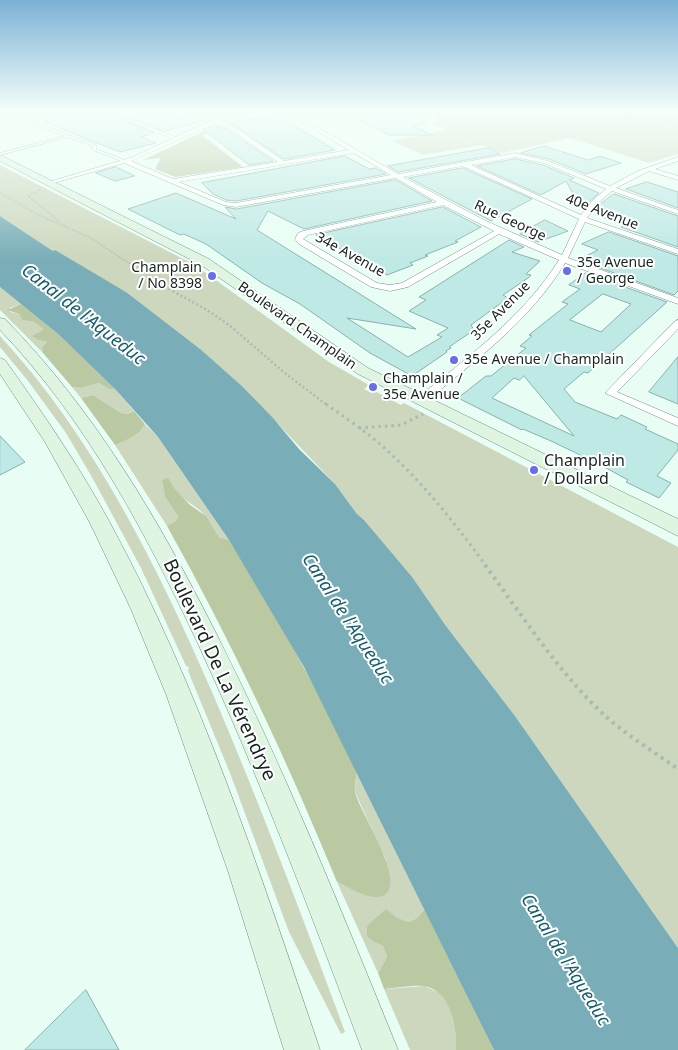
<!DOCTYPE html>
<meta charset="utf-8">
<style>
body{margin:0}
canvas{display:block;background:#e8fef5}
</style>
<canvas width="678" height="1050"></canvas>
<script>
const ctx = document.querySelector('canvas').getContext('2d');
ctx.lineJoin = 'round';
function fill(path, color) { ctx.fillStyle = color; ctx.fill(path, 'evenodd'); }
function trace(path, color, width, dash) { ctx.strokeStyle = color; ctx.lineWidth = width; ctx.lineCap = dash ? 'butt' : 'round'; ctx.setLineDash(dash || []); ctx.stroke(path); }
function drawText(font, color, halo, rows, align = 'center') {
  ctx.font = font + ' "Noto Sans",sans-serif'; ctx.lineWidth = 4; ctx.setLineDash([]); ctx.textBaseline = 'middle'; ctx.strokeStyle = halo; ctx.fillStyle = color; for (const [text, x, y, turn = 0] of rows) {
    ctx.save(); ctx.translate(x, y); ctx.rotate((+turn || 0) * Math.PI / 180); ctx.textAlign = isNaN(turn) ? turn : align; if (halo) ctx.strokeText(text, 0, 0); ctx.fillText(text, 0, 0); ctx.restore();
  }
}
fill(new Path2D(`
 M436 113H678V154L649 163 570 138 502 153 482 145 423 155 392 141 447 130 434 124 437 119Z
 M0 165 195 265 329 362 369 385 364 389 370 392 373 390 401 405 404 403 678 547V948L515 716 446 626 422 592 364 520 357 514 335 484 243 387 126 292 55 251H53L0 216Z
 M0 287 21 304 9 308 10 312 19 314 22 320 34 322 43 329 38 340 47 342 42 347 43 353 0 310Z
 M0 336C94 438 157 565 212 692 260 804 303 918 345 1032L341 1034 289 932 230 773 188 671 189 667 186 666 141 568 93 479 66 433 28 381 0 347Z
 M99 383 109 389H115L134 411 128 414 121 413 93 395 81 398 72 387 81 388Z
 M145 424 158 437 229 540 219 539C214 532 211 524 206 517 198 505 179 500 171 483L162 481 165 497 178 516 176 521 167 526 115 445C127 440 139 436 145 424Z
 M356 770 425 909 417 918 409 922C395 917 379 916 367 926L374 942 383 946 387 957 378 973 337 882 361 893 386 860 355 792Z
 M424 986C428 988 435 990 439 993 453 1005 457 1033 456 1050H410L384 989Z`), '#cdd7bd');
fill(new Path2D(`
 M221 126 225 129 202 135 243 167 175 177 155 169 161 158 143 160 213 127Z
 M21 304 58 334 115 389H109L99 383 81 388 72 387 43 353 42 347 47 342 38 340 32 336 42 331 43 329 34 322 22 320 19 314 7 310Z
 M93 395 121 413 128 414 134 411 145 424C139 436 127 440 115 445L81 398Z
 M165 478 169 479 174 488 190 505 206 516 219 538 229 540C265 597 298 655 329 715 336 729 352 756 356 769 357 776 354 785 355 792 359 811 405 878 386 894 374 904 349 887 337 882 287 760 231 641 167 526L176 521 178 516 165 497 162 481Z
 M386 909 397 918 409 922 417 918 425 909 494 1050H456C457 1028 451 989 423 986 414 985 395 988 384 989L378 973 387 957 383 946 374 942 367 936V926Z`), '#bac9a2');
fill(new Path2D(`
 M0 216 53 251 55 250 126 292 200 349 243 387 273 418 299 449 335 484 357 514 364 520 412 577 446 626 515 716 678 948V1050H494L304 667 229 540 158 437 115 389 58 334 0 287Z`), '#79adb8');
const building = new Path2D(`
 M29 113H107L154 133 141 137 156 143 120 152 44 122H48Z
 M119 113H168L196 123 164 131Z
 M345 113H403L426 123 413 126 433 135H389Z
 M278 116 305 132 335 150 284 159 231 123Z
 M214 126 226 129 273 161 249 165 204 130Z
 M544 146 588 160 600 156 621 163 586 174 549 159 521 153Z
 M489 148 500 154 398 172 388 166Z
 M345 156 369 169 375 168 386 174 236 201 226 200 213 194 202 183Z
 M515 159 543 165 574 178 569 180 599 193 588 203 577 201 566 181 541 195 477 166Z
 M116 167 135 176 115 181 96 173Z
 M463 168 532 199 491 221 409 178Z
 M396 180 432 201 304 229 268 211 257 230 416 329 347 318 408 357 442 337 437 335 448 328 409 311 426 300 419 297 509 240 524 247 512 252 540 261 526 274 531 275 528 278 503 295 508 298 471 325 474 330 449 347 451 348 446 351 447 352 412 376 370 353 300 304 262 283 206 244 184 234 180 235 128 209 176 193 236 219 225 207 236 209Z
 M647 182 678 192V208L626 189Z
 M614 194 678 216V247L621 227 625 225 602 217 614 212 598 206Z
 M443 207 481 227 455 241 458 242 425 255 428 256 410 263 413 265 387 275 316 235Z
 M545 220 568 231 538 242 520 234Z
 M609 232 678 256V291L674 295 595 266 599 263 584 257 598 250 582 244Z
 M586 273 667 302 588 373 584 372 564 389 575 402 617 419 621 415 647 427 645 429 678 444V450L657 476 671 483 659 498 626 482 628 480 597 463 551 441 523 429 522 430 458 398 486 376H491L526 348 520 346 532 336 529 335 568 304 562 302 580 289 569 285ZM603 294 631 304 601 332 570 320ZM524 376 574 436 492 398 514 378 519 380Z
 M678 357V404L649 392Z
 M0 436 25 462 0 475Z
 M86 990 119 1050H25Z`);
fill(building, '#bfe9e5');
trace(building, '#88b1ad', 1);
const service = new Path2D(`
 M17 113H21L44 126 96 145V149L127 161 124 162 93 150V146L68 137 0 155V153L66 136 42 128Z
 M113 113 178 138V139L176 140 109 113Z
 M190 113H192L191 115 193 116 215 122 214 123 191 118 189 115Z
 M226 113 232 115V116L231 117 221 113Z`);
const minor = new Path2D(`
 M0 113H6L0 117Z
 M235 113H243L220 122 231 125 284 161 349 150 287 113H293L398 174 515 153 548 161 610 186 638 171 678 157V161L655 169 678 176V180L649 171 616 188 678 210V214L612 191 598 203 587 218 678 249V254L585 222 568 258 678 298V304L565 263C530 321 475 361 424 403H416L414 401 416 399C468 357 523 317 559 260L499 234 408 287 390 291 371 287 299 244 295 239 298 233 303 231 437 202 396 178 236 207 223 205 124 163 50 184 45 183 133 157 206 123ZM214 124 227 127 278 162 173 179 131 161ZM354 153 391 175 236 203 226 202 179 182ZM515 157 544 163 606 189 593 200 581 215 471 165ZM463 166 579 219 562 255 484 220 403 177ZM443 205 494 231 402 283 390 285 377 283 303 239 308 235Z
 M678 320V329L617 392 678 418V426L605 393 675 321Z`);
const secondary = new Path2D(`
 M0 155 209 259 368 368 678 519V536L358 374 201 265 0 161Z
 M0 318 5 319C95 411 159 520 217 635 285 770 341 910 398 1050H362C311 914 260 778 199 646 146 533 87 421 0 330Z
 M0 358 5 360C42 412 78 464 109 521 200 688 259 870 320 1050H284L228 871 166 694 130 607 90 523 45 442 0 374Z`);
trace(service, '#6c8e80', 1);
trace(minor, '#6c8e80', 1);
trace(secondary, '#6c8e80', 1);
trace(new Path2D(`
 M325 113 342 116
 M441 113 436 125 459 126 485 137
 M588 113 607 118
 M249 116 262 113
 M618 116 635 113
 M341 118 357 127
 M607 118 647 120 678 128
 M322 120 344 116
 M447 130 496 149`), '#a8bcb4', 1, [1, 2]);
trace(new Path2D(`
 M40 190 28 196 58 220 56 222
 M0 193 37 214 89 237 156 281`), '#a8bcb4', 2, [1, 2]);
trace(new Path2D(`
 M153 280 207 310 229 325 286 374 327 405`), '#a8bcb4', 2.5, [2, 2.5]);
trace(new Path2D(`
 M326 404C344 417 364 430 381 445 421 480 455 523 486 566
 M359 428 401 425 423 414`), '#a8bcb4', 3, [2.5, 4]);
trace(new Path2D(`
 M485 565C522 615 556 669 601 712 623 733 653 751 678 769`), '#a8bcb4', 4, [3, 4.5]);
fill(service, '#fff');
fill(minor, '#fff');
fill(secondary, '#dff4e1');
const sky = ctx.createLinearGradient(0, 0, 0, 260);
sky.addColorStop(0, '#7bb1d5');
sky.addColorStop(0.43, '#f5fffa');
sky.addColorStop(1, '#f5fffa00');
ctx.fillStyle = sky;
ctx.fillRect(0, 0, 678, 260);
for (const [x, y, r, color] of [
 [567,271,5,"#676fe8"],
 [212,276,5,"#676fe8"],
 [454,360,5,"#676fe8"],
 [373,387,5,"#676fe8"],
 [534,470,5,"#676fe8"]
]) { const dot = new Path2D(); dot.arc(x, y, r, 0, 2 * Math.PI); ctx.fillStyle = color; ctx.fill(dot); trace(dot, '#fff', 2); }
drawText('14px', '#16241f', '#fff', [
 ["40e Avenue",602,212,21],
 ["Rue George",510,221,25],
 ["34e Avenue",350,255,29],
 ["35e Avenue",501,311,-45],
 ["Boulevard Champlain",297,326,35]
]);
drawText('14px', '#16241f', '#fff', [
 ["35e Avenue",577,263],
 ["/ George",577,279],
 ["Champlain",202,268,"right"],
 ["/ No 8398",202,284,"right"],
 ["35e Avenue / Champlain",464,360],
 ["Champlain /",383,379],
 ["35e Avenue",383,395]
], 'left');
drawText('16px', '#16241f', '#fff', [
 ["Champlain",544,461],
 ["/ Dollard",544,479]
], 'left');
drawText('italic 18px', '#175e6a', '#fff', [
 ["Canal de l'Aqueduc",83,315,38],
 ["Canal de l'Aqueduc",347,619,57],
 ["Canal de l'Aqueduc",565,960,58]
]);
drawText('19px', '#16241f', '#fff', [
 ["Boulevard De La Vérendrye",219,670,65]
]);
</script>
